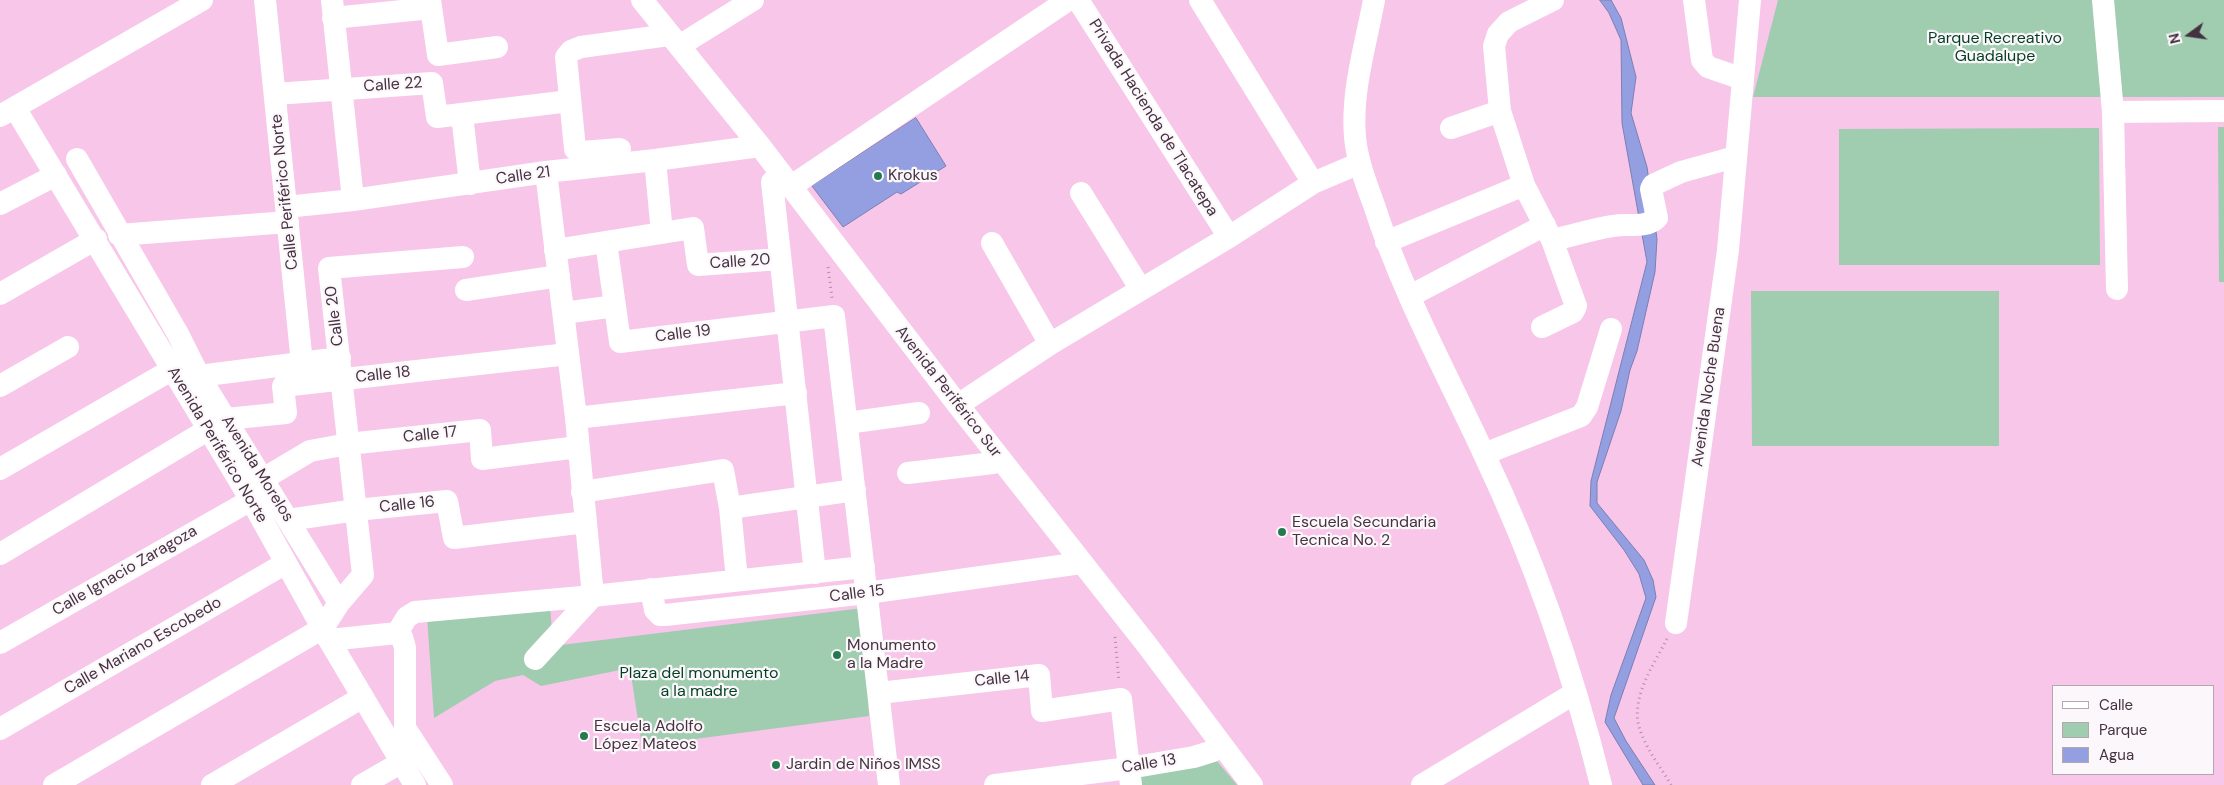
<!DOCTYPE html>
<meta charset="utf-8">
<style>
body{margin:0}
#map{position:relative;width:2224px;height:785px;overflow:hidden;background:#f7c6e9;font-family:"DM Sans",sans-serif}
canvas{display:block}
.legend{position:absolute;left:2052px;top:685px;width:162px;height:90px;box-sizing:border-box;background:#fcf7fa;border:1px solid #b3a8b0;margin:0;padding:6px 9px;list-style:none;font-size:15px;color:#453240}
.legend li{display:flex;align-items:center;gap:10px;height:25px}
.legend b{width:25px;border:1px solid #b3a8b0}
.north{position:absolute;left:2164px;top:10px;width:50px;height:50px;-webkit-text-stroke:4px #fcf7fa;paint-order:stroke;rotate:256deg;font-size:14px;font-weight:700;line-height:20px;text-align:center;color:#453240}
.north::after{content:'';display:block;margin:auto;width:18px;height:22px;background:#453240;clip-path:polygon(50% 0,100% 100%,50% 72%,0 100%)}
</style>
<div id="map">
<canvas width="2224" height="785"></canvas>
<ul class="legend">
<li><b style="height:6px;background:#fff"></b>Calle</li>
<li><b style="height:14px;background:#a0ccb0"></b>Parque</li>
<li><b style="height:14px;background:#949fe2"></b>Agua</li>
</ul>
<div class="north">N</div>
</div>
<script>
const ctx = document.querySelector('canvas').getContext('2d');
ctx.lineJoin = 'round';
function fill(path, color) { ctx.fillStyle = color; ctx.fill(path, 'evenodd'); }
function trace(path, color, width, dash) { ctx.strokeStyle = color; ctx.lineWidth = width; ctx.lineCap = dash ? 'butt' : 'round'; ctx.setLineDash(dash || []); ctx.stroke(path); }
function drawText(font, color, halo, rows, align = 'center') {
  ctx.font = font + ' "DM Sans",sans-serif'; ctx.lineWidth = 4.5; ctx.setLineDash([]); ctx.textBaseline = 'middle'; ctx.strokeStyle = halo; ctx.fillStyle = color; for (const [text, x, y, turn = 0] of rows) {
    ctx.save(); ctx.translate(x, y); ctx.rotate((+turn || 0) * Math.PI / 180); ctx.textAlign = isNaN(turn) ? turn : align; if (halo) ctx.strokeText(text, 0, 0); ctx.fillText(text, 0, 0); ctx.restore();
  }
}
fill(new Path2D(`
 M1778 0H2224V97H1753Z
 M2218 127H2224V282H2219Z
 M2099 128 2100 265H1839V129Z
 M1751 291H1999V446H1752Z
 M550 605 553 646 863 608 869 716 642 746 630 668 541 686 523 675 495 681 434 718 427 616Z
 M1212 755 1237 785H1137L1136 772Z`), '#a0ccb0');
const water = new Path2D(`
 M1600 0H1611L1621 18 1636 77 1631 113 1647 167 1657 239 1655 272 1637 351 1630 370 1621 411 1597 482V503L1644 560 1653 580 1656 597 1614 718 1626 741 1655 785H1643L1605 722 1611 695 1646 598 1639 574 1624 550 1590 506 1591 481 1647 262 1622 123 1621 40 1609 13Z
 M916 118 946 166 901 194 897 192 843 227 812 186Z`);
fill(water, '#949fe2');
trace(water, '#7c7eb1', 1);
trace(new Path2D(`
 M828 267 832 298
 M1115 637 1119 681
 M1667 639C1652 668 1627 702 1642 735 1649 753 1662 769 1671 785`), '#b38da8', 3, [1, 4]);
trace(new Path2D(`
 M265 0 304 383
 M332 0 353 200
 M430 0 438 55 497 47
 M642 0 760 146 958 405 1147 645 1252 785
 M1078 0 1229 237
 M1200 0 1313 183
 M1374 0C1366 44 1351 91 1355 137 1357 160 1366 183 1374 205 1402 292 1446 372 1484 454 1534 559 1573 672 1601 785
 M1694 0 1702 60 1708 67 1743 79
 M2103 0 2113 112 2117 289
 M333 18 431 8
 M679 46 753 0
 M275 94 432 83 437 117 570 101
 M15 108 251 500 329 640 415 785
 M2113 112 2224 111
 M462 115 470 184
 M0 116 202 0
 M1451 128 1500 111
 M620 149 581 152 575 149 566 57 571 51 581 47 669 35
 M77 159 178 334 199 376 339 603
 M655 160 662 233
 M772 182 815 573
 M790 187 1068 0
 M1081 193 1140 288
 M0 204 56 175
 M286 207 353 200 546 172 655 160 760 146
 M119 235 288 222
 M1552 240C1572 236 1592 229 1613 226 1628 223 1644 229 1657 218L1651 189 1653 185 1681 172 1735 157
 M606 242 620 342 834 316 889 785
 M1386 242 1524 185
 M992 243 1050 344
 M555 250 693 228 698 265 780 259
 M466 290 559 276
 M0 294 96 239
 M1410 296 1545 225
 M564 313 615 306
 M1542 327 1573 312 1576 306 1552 240 1524 185 1500 111 1494 46 1498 34 1509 22 1553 0
 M199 376 340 358
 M0 386 68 347
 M958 405 1050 344 1229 237 1313 183 1360 163
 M576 418 796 393
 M226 419 286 413 283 386 568 354
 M847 423 919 413
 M1484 454 1581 416 1587 407 1611 329
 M0 469 173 369
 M908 473 993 463
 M263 479 310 451 348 444 480 430 482 459 578 447
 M582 492 723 470 730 508 737 580
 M730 508 855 490
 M288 520 356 510 447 501 454 538 586 522
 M0 554 209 429
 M651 589 655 610 660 615H665L867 593 1081 563
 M1676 623 1728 250 1750 0
 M397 633 407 617 415 612 593 596 864 567
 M329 640 397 633 402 637 405 648V728L402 762 362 785
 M0 643 251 500
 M535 659 593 596 576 418 546 172
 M879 693 1039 675 1042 711 1121 699 1131 785
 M405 728 442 785
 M0 729 286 563
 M54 785 323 628 339 603 363 575 329 268 463 257
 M212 785 363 697
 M995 785 1129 768 1194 757 1213 751
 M1422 785 1575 693`), '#fff', 22);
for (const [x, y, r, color] of [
 [878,176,5,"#247a4e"],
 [1282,532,5,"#247a4e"],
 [837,655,5,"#247a4e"],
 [584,736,5,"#247a4e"],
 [776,765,5,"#247a4e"]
]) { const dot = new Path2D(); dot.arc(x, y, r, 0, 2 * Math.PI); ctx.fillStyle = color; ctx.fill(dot); trace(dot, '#fcf7fa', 2); }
drawText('16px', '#003f23', '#fcf7fa', [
 ["Parque Recreativo",1995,39],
 ["Guadalupe",1995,57],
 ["Plaza del monumento",699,674],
 ["a la madre",699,692]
]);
drawText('16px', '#453240', '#fcf7fa', [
 ["Calle 22",393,85,-4],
 ["Privada Hacienda de Tlacatepa",1153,118,58],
 ["Calle 21",523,176,-8],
 ["Calle Periférico Norte",285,192,-96],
 ["Calle 20",740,262,-4],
 ["Calle 20",335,316,-97],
 ["Calle 19",683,334,-7],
 ["Calle 18",383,375,-6],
 ["Avenida Noche Buena",1709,387,-82],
 ["Avenida Periférico Sur",948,392,52],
 ["Calle 17",430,435,-6],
 ["Avenida Periférico Norte",217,445,59],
 ["Avenida Morelos",257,469,58],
 ["Calle 16",407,505,-6],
 ["Calle Ignacio Zaragoza",125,571,-30],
 ["Calle 15",857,594,-7],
 ["Calle Mariano Escobedo",143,646,-30],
 ["Calle 14",1002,679,-6],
 ["Calle 13",1149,764,-9]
]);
drawText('16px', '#453240', '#fcf7fa', [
 ["Krokus",888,176],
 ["Escuela Secundaria",1292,523],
 ["Tecnica No. 2",1292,541],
 ["Monumento",847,646],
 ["a la Madre",847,664],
 ["Escuela Adolfo",594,727],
 ["López Mateos",594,745],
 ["Jardin de Niños IMSS",786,765]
], 'left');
</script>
